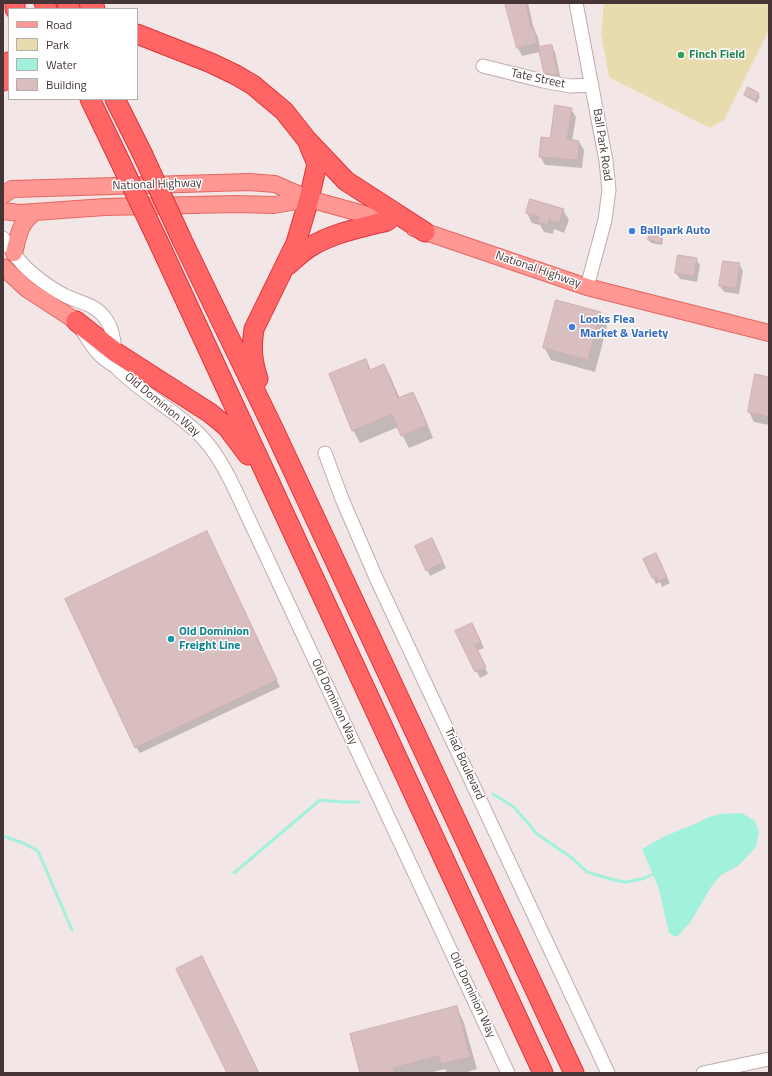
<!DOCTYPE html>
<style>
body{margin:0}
#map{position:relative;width:772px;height:1076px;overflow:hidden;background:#f3e6e6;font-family:"Titillium Web",sans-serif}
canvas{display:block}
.frame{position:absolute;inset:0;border:4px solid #463536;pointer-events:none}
.legend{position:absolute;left:8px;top:8px;width:130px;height:92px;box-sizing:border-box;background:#fff;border:1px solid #b5aeaf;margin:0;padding:5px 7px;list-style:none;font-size:12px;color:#463536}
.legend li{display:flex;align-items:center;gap:8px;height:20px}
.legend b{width:20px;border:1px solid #b5aeaf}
</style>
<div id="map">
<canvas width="772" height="1076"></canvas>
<div class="frame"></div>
<ul class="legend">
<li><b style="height:5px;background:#ff9893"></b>Road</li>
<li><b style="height:11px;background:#e8dcae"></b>Park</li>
<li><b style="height:11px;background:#a1f1dd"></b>Water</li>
<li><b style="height:11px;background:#d8bebf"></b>Building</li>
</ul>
</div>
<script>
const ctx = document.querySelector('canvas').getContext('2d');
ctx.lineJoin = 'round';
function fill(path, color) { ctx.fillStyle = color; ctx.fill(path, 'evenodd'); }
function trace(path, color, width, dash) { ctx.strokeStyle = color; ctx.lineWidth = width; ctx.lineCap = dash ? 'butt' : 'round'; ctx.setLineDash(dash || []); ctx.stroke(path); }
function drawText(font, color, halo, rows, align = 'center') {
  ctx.font = font + ' "Titillium Web",sans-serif'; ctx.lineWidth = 3; ctx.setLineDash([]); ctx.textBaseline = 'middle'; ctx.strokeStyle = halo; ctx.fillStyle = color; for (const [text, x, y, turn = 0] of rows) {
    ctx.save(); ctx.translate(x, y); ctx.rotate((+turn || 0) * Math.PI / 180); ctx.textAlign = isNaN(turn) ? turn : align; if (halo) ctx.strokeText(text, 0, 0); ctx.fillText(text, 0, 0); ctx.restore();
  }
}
fill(new Path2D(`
 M604 3H769V30L724 120 710 128 609 77 601 33Z`), '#e8dcae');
fill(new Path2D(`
 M742 813 755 821 759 832 756 847 738 866 721 875 711 887 690 923 684 929 679 935 675 937 669 933 659 889 642 849 663 837 697 823 709 817 720 814Z`), '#a1f1dd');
fill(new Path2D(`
 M507 3H528L534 30 538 37 540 48 551 46 555 52 561 80 548 79 545 73 540 52 522 56 518 48Z
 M758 94 760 96 757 103 747 97 745 95Z
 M571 109 576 117 572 141 579 142 584 150 582 168 545 165 540 156Z
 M563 210 569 220 564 233 554 229 553 234 544 232 540 225 532 223 527 213Z
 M650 234 662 236 663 239 662 245 651 243 649 240Z
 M696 259 700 265 697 282 680 279 676 273Z
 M739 264 743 271 739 294 724 292 720 286Z
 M600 313 607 326 595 372 551 360 544 347Z
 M365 360 371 371 384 365 391 378 400 399 413 393 420 406 433 438 409 448 398 427 360 443 353 430Z
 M769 378V425L754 422 749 412Z
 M210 538 280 687 140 753 136 747Z
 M435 545 446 568 430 576 427 570Z
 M644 559 659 560 670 583 662 587 660 582 656 584Z
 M475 630 484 648 477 651 488 674 480 678 457 631Z
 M456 1007 463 1020 477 1069 464 1073H447L445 1069 429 1073H361Z`), '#0003');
trace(new Path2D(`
 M493 794 514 807 537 834 572 858 587 872 614 880 625 882 642 879 655 873
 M3 836 23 843 38 851 72 930
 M234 873 320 800 341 802H359`), '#a1f1dd', 3);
const building = new Path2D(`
 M505 3H526L531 28H534L537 43 517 48Z
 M552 45 558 74 554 75 544 73 538 47Z
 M748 87 759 93 755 100 744 95Z
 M555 105 572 108 567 139 579 141 578 160 539 157 541 137 550 138Z
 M530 199 564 209 559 223 549 220 548 225 537 222 539 217 526 213Z
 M650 232 662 235 661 243 648 240Z
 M678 255 697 258 694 276 675 273Z
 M723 261 740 263 736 288 719 286Z
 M556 300 601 312 588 360 543 348Z
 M366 359 370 370 384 364 398 398 413 392 427 425 401 436 392 414 352 431 329 374Z
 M755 374 769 377V417L748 412Z
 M207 531 277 680 135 748 65 599Z
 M432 538 443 562 426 571 415 546Z
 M656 553 667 577 658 581 656 577 652 578 643 559Z
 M472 623 481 642 475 645 486 667 475 672 455 631Z
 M202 956 259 1073H227L176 969Z
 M457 1006 470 1057 441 1064 439 1056 393 1068 395 1073H360L350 1034Z`);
fill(building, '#d8bebf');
trace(building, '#d0aeb0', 1);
const minor = new Path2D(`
 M576 3 606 161 609 190 605 220 587 287
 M483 66 543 81 570 86 592 85
 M3 238C6 244 10 247 14 252 16 255 17 258 19 260 30 274 53 290 68 297 82 303 96 305 105 318 115 330 115 351 115 366 98 357 93 347 83 332
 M115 366C139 392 172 408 198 433 223 457 238 497 253 528L508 1073
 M325 453 342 499 377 580 608 1073
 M703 1073 769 1059`);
const major = new Path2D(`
 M3 195 12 189 249 182 275 184 309 199 389 221
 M3 211 20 213 105 207 236 204 274 205 309 199
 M414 228 587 287 769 333
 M14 253C19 234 19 224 35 212
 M3 267 27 289 76 321`);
const highway = new Path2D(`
 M44 3 47 9
 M67 3 70 9
 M89 3 95 9
 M15 9V3
 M137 34 211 63 236 75 253 85 284 111 307 140 346 181 425 232
 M3 81 9 62
 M90 99 116 153
 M115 99 142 153
 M182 240 274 430 574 1073
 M158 241 543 1073
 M288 265C295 259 302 252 310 247 333 233 360 228 387 221
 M76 321 115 352 210 413 227 427 248 455
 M258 379C252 360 251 348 254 329L296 243 309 199 317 164 309 145`);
trace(minor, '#c2abab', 15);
trace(major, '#e66661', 18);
trace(highway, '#e03339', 21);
trace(minor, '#fff', 13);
trace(major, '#ff9893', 16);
trace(highway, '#ff6565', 19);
const highwayBridge = new Path2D(`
 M116 153 158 241
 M142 153 182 240`);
trace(highwayBridge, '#e03339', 21, []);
trace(highwayBridge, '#ff6565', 19);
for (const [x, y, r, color] of [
 [681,55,4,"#2e9e5b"],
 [632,231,4,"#3f7fe0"],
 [572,327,4,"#3f7fe0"],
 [171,639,4,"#0f9aa8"]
]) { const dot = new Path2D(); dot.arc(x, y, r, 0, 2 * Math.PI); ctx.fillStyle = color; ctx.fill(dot); trace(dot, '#fff', 1.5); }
drawText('bold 12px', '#27864d', '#fff', [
 ["Finch Field",689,55]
], 'left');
drawText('12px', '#463536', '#fff', [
 ["Tate Street",538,79,12],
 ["Ball Park Road",602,145,81],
 ["National Highway",157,185,-2],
 ["National Highway",538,270,19],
 ["Old Dominion Way",162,405,39],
 ["Old Dominion Way",334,702,65],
 ["Triad Boulevard",464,764,65],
 ["Old Dominion Way",472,995,65]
]);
drawText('bold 12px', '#366cbe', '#fff', [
 ["Ballpark Auto",640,231],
 ["Looks Flea",580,320],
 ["Market & Variety",580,334]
], 'left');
drawText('bold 12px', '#0d838f', '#fff', [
 ["Old Dominion",179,632],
 ["Freight Line",179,646]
], 'left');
</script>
